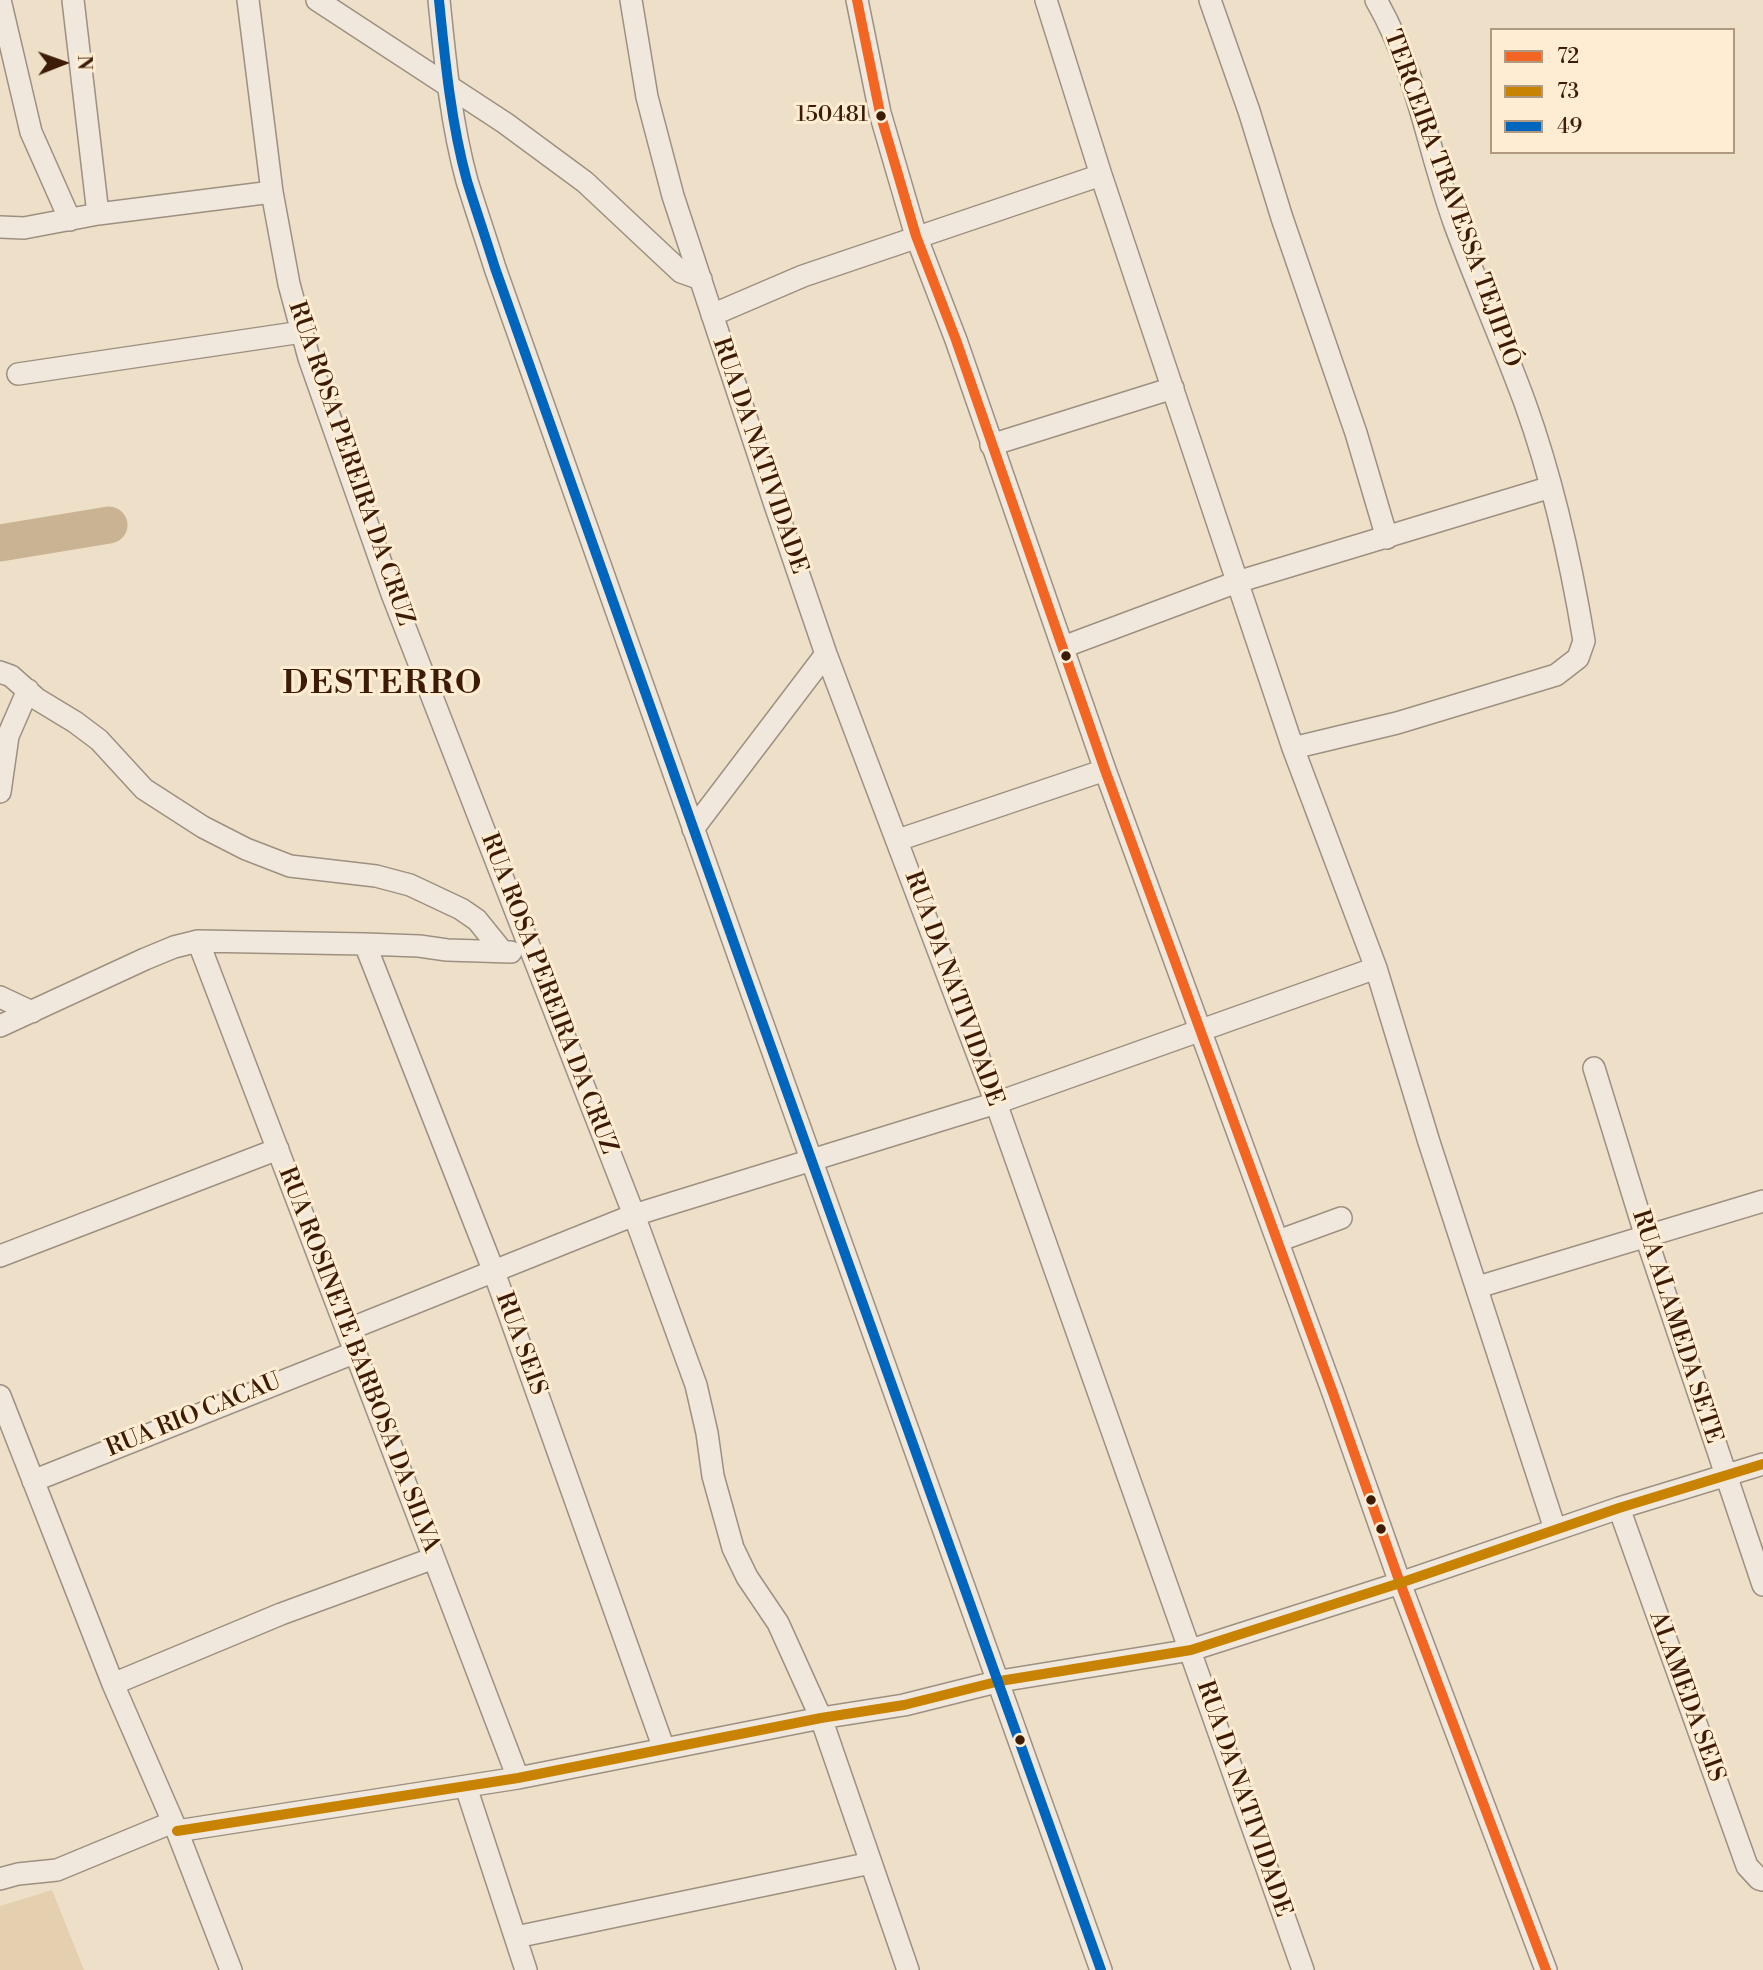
<!DOCTYPE html>
<meta charset="utf-8">
<style>
body{margin:0}
#map{position:relative;width:1763px;height:1970px;overflow:hidden;background:#eee0c8;font-family:"Libre Bodoni",serif}
canvas{display:block}
.legend{position:absolute;left:1490px;top:28px;width:245px;height:126px;box-sizing:border-box;background:#feedd2;border:2px solid #b09981;margin:0;padding:9px 12px;list-style:none;font-size:21px;color:#3c1b07}
.legend li{display:flex;align-items:center;gap:14px;height:35px}
.legend b{width:35px;border:2px solid #b09981}
.north{position:absolute;left:28px;top:28px;width:70px;height:70px;-webkit-text-stroke:5px #feedd2;paint-order:stroke;rotate:89deg;font-size:19px;font-weight:700;line-height:28px;text-align:center;color:#3c1b07}
.north::after{content:'';display:block;margin:auto;width:24px;height:32px;background:#3c1b07;clip-path:polygon(50% 0,100% 100%,50% 72%,0 100%)}
</style>
<div id="map">
<canvas width="1763" height="1970"></canvas>
<ul class="legend">
<li><b style="height:9px;background:#f26522"></b>72</li>
<li><b style="height:9px;background:#c88302"></b>73</li>
<li><b style="height:9px;background:#0065bd"></b>49</li>
</ul>
<div class="north">N</div>
</div>
<script>
const ctx = document.querySelector('canvas').getContext('2d');
ctx.lineJoin = 'round';
function fill(path, color) { ctx.fillStyle = color; ctx.fill(path, 'evenodd'); }
function trace(path, color, width, dash) { ctx.strokeStyle = color; ctx.lineWidth = width; ctx.lineCap = dash ? 'butt' : 'round'; ctx.setLineDash(dash || []); ctx.stroke(path); }
function drawText(font, color, halo, rows, align = 'center') {
  ctx.font = font + ' "Libre Bodoni",serif'; ctx.lineWidth = 6; ctx.setLineDash([]); ctx.textBaseline = 'middle'; ctx.strokeStyle = halo; ctx.fillStyle = color; for (const [text, x, y, turn = 0] of rows) {
    ctx.save(); ctx.translate(x, y); ctx.rotate((+turn || 0) * Math.PI / 180); ctx.textAlign = isNaN(turn) ? turn : align; if (halo) ctx.strokeText(text, 0, 0); ctx.fillText(text, 0, 0); ctx.restore();
  }
}
fill(new Path2D(`
 M52 1890 84 1970H0V1906Z`), '#e4d0af');
trace(new Path2D(`
 M0 543 109 525`), '#cab393', 37);
const minor = new Path2D(`
 M0 0 31 132 70 220
 M73 0 98 214
 M248 0 272 192 289 284 309 358 392 594 634 1215 696 1385 707 1433 713 1476 733 1548 747 1577 778 1623 821 1718 908 1970
 M317 0 505 123 585 182 681 272 701 279
 M439 0C445 60 451 123 467 181 476 210 486 239 495 268 692 837 902 1402 1101 1970
 M631 0 647 97 673 196 774 502 826 654 996 1103 1303 1970
 M857 0 880 113 916 236 956 340 1105 770 1333 1393 1400 1583 1546 1970
 M1046 0 1101 175 1293 748 1376 968 1429 1142 1555 1529
 M1210 0 1249 111 1282 218 1356 433 1387 538
 M0 227 24 228 98 214 272 192
 M712 315 803 276 1101 175
 M18 374 302 332
 M991 445 1173 388
 M1063 647 1237 582 1551 487
 M0 672 11 676 37 699 75 722 99 740 144 789 203 827 246 849 290 866 376 876 410 885 461 909 477 920 502 951
 M1293 748 1397 723 1556 675 1578 658 1584 641C1571 562 1552 478 1525 403 1503 343 1477 285 1455 225 1427 148 1418 73 1376 0
 M0 792 8 736 28 690
 M693 829 826 654
 M898 840 1105 770
 M198 941 518 1778
 M365 944 494 1272 664 1749
 M0 997 32 1012
 M0 1026 145 959 174 947 198 941 365 944 419 946 447 950 511 952
 M1594 1068 1646 1237 1763 1585
 M1278 1241 1341 1218
 M0 1256 278 1149
 M1478 1287 1763 1201
 M347 1330 634 1215 996 1103 1376 968
 M0 1396 113 1684 177 1831 231 1970
 M33 1481 356 1352
 M1619 1508 1747 1866 1759 1879 1763 1880
 M113 1684 281 1614 434 1558
 M466 1787 526 1970
 M177 1831 518 1778 821 1718 904 1705 1000 1681 1191 1650 1400 1583 1619 1508 1763 1464
 M0 1879 18 1874 57 1870 173 1822
 M516 1937 871 1863`);
trace(minor, '#9d9080', 24);
trace(minor, '#f0e8dc', 21);
trace(new Path2D(`
 M857 0 880 113 916 236 956 340 1105 770 1333 1393 1400 1583 1546 1970`), '#f26522', 10);
trace(new Path2D(`
 M177 1831 518 1778 821 1718 904 1705 1000 1681 1191 1650 1400 1583 1619 1508 1763 1464`), '#c88302', 10);
trace(new Path2D(`
 M439 0C445 60 451 123 467 181 476 210 486 239 495 268 692 837 902 1402 1101 1970`), '#0065bd', 10);
for (const [x, y, r, color] of [
 [881,116,6,"#3c1b07"],
 [1066,656,6,"#3c1b07"],
 [1371,1500,6,"#3c1b07"],
 [1381,1529,6,"#3c1b07"],
 [1020,1740,6,"#3c1b07"]
]) { const dot = new Path2D(); dot.arc(x, y, r, 0, 2 * Math.PI); ctx.fillStyle = color; ctx.fill(dot); trace(dot, '#feedd2', 2.5); }
drawText('22px', '#3c1b07', '#feedd2', [
 ["150481",868,116]
], 'right');
drawText('24px', '#3c1b07', '#feedd2', [
 ["TERCEIRA TRAVESSA TEJIPIÓ",1451,199,70],
 ["RUA DA NATIVIDADE",759,456,71],
 ["RUA ROSA PEREIRA DA CRUZ",350,464,71],
 ["RUA DA NATIVIDADE",953,989,70],
 ["RUA ROSA PEREIRA DA CRUZ",548,994,69],
 ["RUA ALAMEDA SETE",1676,1327,72],
 ["RUA SEIS",520,1344,70],
 ["RUA ROSINETE BARBOSA DA SILVA",358,1360,69],
 ["RUA RIO CACAU",194,1416,-22],
 ["ALAMEDA SEIS",1686,1697,70],
 ["RUA DA NATIVIDADE",1243,1799,71]
]);
ctx.letterSpacing = '2px';
drawText('bold 32px', '#3c1b07', '#feedd2', [
 ["DESTERRO",383,685]
]);
ctx.letterSpacing = '0px';
</script>
